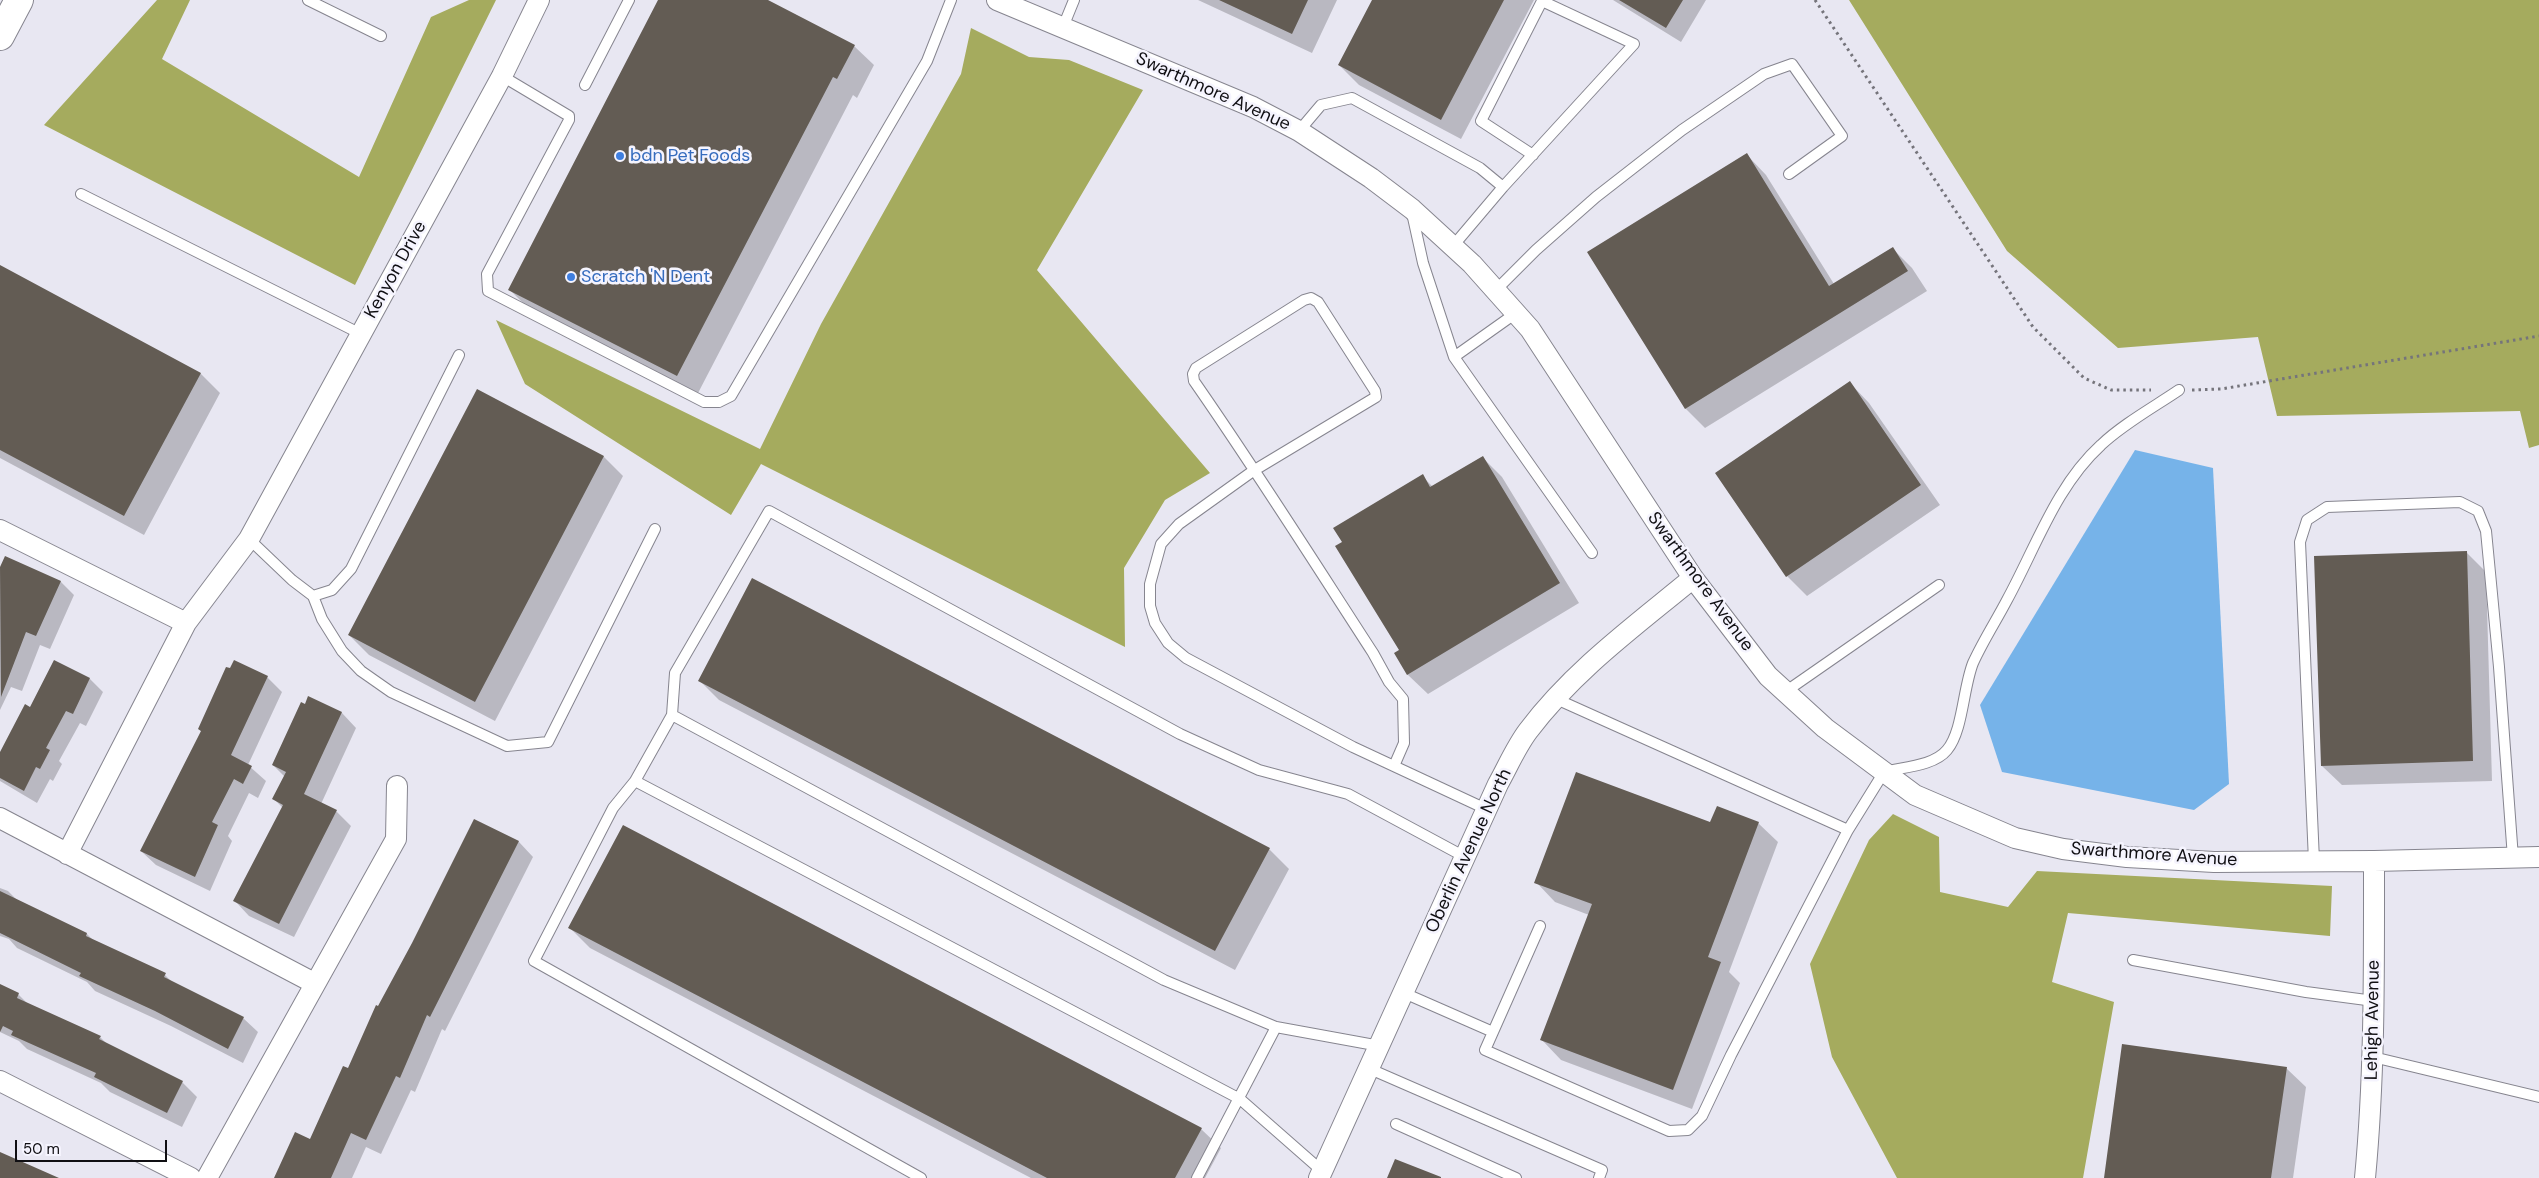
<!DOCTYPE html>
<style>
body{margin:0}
#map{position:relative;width:2539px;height:1178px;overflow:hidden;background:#e8e7f2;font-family:"DM Sans",sans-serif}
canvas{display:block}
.scale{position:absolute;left:15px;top:1140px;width:152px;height:22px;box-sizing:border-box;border:2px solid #100f13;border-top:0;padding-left:6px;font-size:15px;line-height:18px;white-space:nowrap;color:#100f13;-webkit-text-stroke:4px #f5f4fe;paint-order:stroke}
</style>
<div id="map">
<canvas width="2539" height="1178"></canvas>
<div class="scale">50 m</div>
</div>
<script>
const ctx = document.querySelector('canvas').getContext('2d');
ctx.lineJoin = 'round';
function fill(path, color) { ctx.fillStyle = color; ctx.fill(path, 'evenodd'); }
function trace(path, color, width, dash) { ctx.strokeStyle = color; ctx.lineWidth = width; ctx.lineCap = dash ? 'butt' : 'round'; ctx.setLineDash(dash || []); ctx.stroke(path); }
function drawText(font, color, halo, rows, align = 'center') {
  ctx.font = font + ' "DM Sans",sans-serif'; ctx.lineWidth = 5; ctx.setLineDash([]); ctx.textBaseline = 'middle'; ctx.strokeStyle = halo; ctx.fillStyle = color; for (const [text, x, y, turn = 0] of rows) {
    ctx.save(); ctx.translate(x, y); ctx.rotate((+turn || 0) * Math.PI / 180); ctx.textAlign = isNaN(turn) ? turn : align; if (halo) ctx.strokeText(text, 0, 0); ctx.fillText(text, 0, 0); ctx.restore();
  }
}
fill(new Path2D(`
 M157 0H190L162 59 359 177 431 17 469 0H496L355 285 44 125Z
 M1849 0H2539V445L2529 448 2520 411 2277 416 2258 337 2118 348 2007 251Z
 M971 28 1029 57 1069 60 1143 90 1037 270 1210 473 1165 500 1124 568 1125 647 761 464 731 515 525 384 496 320 760 449 821 324 961 74Z
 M1893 814 1939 837 1940 892 2008 907 2037 871 2332 886 2330 936 2068 913 2052 982 2114 1002 2083 1178H1897L1832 1057 1810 964 1869 840Z`), '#a5ab5e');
fill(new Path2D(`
 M2135 450 2213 468 2229 784 2194 810 2002 772 1980 705Z`), '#76b3e9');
fill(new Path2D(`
 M660 0H766L854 46 874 65 857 98 853 95 697 395 529 309 510 290Z
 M1198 0H1337L1312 53Z
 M1374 0H1534L1461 139 1359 85 1339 65Z
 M1613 0H1706L1681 42Z
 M1747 155 1766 175 1834 284 1892 248 1912 268 1927 291 1705 428 1686 409 1589 252Z
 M0 266 201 374 220 393 144 535 0 458Z
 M1850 383 1869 403 1940 505 1807 596 1787 576Z
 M478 391 604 457 623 476 495 721 369 655 349 635Z
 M1482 457 1502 477 1579 603 1428 694 1408 675 1395 653 1400 650 1422 476 1433 487Z
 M2466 552 2486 572 2492 781 2342 785 2322 766Z
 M6 557 61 582 74 595 50 649 40 645 22 691 11 687 0 710V570Z
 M54 662 90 679 103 692 86 726 80 723 59 761 62 764 53 781 50 779 37 803 0 781V755L31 709Z
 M267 677 282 692 248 765 266 781 258 798 249 793 228 836 232 841 210 891 156 865 141 851 202 732 199 729Z
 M700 681 1269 849 1289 869 1235 970 719 700Z
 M309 698 342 713 356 728 321 804 336 811 351 826 294 937 249 916 235 901 283 808 274 799 285 777 273 765Z
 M475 821 519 842 533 857 445 1031 442 1029 415 1092 411 1090 381 1154 366 1147 352 1178H275L310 1140 349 1070Z
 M1758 823 1778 842 1729 972 1740 983 1692 1109 1561 1060 1542 1040 1589 915 1555 902 1536 882 1711 824Z
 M0 888 8 891 17 900 87 934 94 941 165 975 174 984 243 1018 258 1032 243 1063 171 1026 95 991 87 982 17 948 9 939 0 936Z
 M570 928 1201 1129 1221 1148 1205 1178H1031L590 948Z
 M0 985 18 994 28 1004 100 1037 108 1045 182 1082 197 1097 182 1127 110 1092 101 1083 27 1049 19 1041 0 1032Z
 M2286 1068 2306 1087 2293 1178H2105Z`), '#0003');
fill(new Path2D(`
 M658 0H768L855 45 837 79 833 77 677 376 508 290Z
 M1219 0H1308L1292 34Z
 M1372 0H1504L1441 120 1338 65Z
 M1619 0H1683L1666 28Z
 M1747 153 1829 286 1893 247 1908 271 1685 409 1587 252Z
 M0 265 201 373 124 516 0 450Z
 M1850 381 1921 485 1786 577 1715 473Z
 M477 389 604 456 475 702 348 635Z
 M1483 456 1560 583 1407 675 1394 653 1399 650 1335 546 1342 542 1333 528 1423 474 1430 487Z
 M2467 551 2473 761 2321 766 2314 556Z
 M5 556 61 581 36 636 26 632 1 697 0 567Z
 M752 578 1270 848 1215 951 698 681Z
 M54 660 90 678 73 714 66 711 46 748 50 750 40 769 36 767 24 791 0 778V752L25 704 30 707Z
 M234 660 268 676 231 755 252 766 243 784 234 779 212 822 218 825 195 877 140 851 201 731 198 729 226 667 230 668Z
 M308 696 342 712 304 794 337 810 279 924 233 901 283 805 272 799 286 772 272 765 301 702 305 704Z
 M1576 772 1710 822 1717 806 1759 822 1708 957 1721 962 1673 1090 1540 1040 1592 904 1534 883Z
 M474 819 519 841 430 1017 427 1015 400 1078 396 1076 366 1140 351 1133 331 1178H274L295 1132 310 1139 343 1066 348 1068 376 1005 378 1006 412 943Z
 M623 825 1202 1128 1175 1178H1047L568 928Z
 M0 891 87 933 86 936 166 973 164 977 244 1017 228 1049 155 1011 79 976 81 973 0 933Z
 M0 984 19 993 17 998 101 1036 99 1039 183 1081 167 1113 94 1077 96 1073 11 1035 13 1031 3 1026 0 1032Z
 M2122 1044 2287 1067 2271 1178H2104Z
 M0 1152 59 1178H0Z
 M1395 1159 1441 1177V1178H1387Z`), '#635c54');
const lane = new Path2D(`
 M308 0 381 36
 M1063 27 1074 0
 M502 76 569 116V120L487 274 488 291 704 402H719L731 396 927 61 951 0
 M585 85 629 0
 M1299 131 1321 105 1352 98 1480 168 1503 187 1453 246
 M1503 187 1634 44 1542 1 1481 121 1533 155
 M81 194 361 334
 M1412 213 1423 263 1454 357 1592 553
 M1496 290 1536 250 1596 197 1682 130 1764 74 1792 64 1842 136 1789 174
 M1454 357 1516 313
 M249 539 292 580 313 596 322 619 342 651 361 671 391 692 507 746 548 742 655 529
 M313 596 332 590 351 569 459 355
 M1785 692 1939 585
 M1554 698 1848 830 1884 772C1903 767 1934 766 1947 750 1963 731 1963 688 1973 663 1983 641 1996 621 2007 600 2036 547 2056 486 2101 445 2123 424 2154 407 2179 390
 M1394 766 1404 743 1403 699 1389 682 1373 653C1314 562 1256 470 1194 381L1193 374 1196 368 1304 300 1311 298 1318 302 1375 391 1376 397 1253 471 1179 524 1161 544 1150 584V606L1155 623 1168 643 1186 658 1353 747 1486 809
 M635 781 672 715
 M2314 861 2300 542 2307 520 2327 507 2460 502 2478 511 2486 531 2499 667 2513 858
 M2133 960 2306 992 2374 1001
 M1404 993 1493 1032 1485 1050 1669 1131 1688 1130 1702 1116 1731 1055 1848 830
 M1493 1032 1540 926
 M1380 1046 1276 1027 1164 980 672 715 675 673 769 511 1180 734 1259 770 1348 794 1465 857
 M2373 1057 2539 1097
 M1370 1069 1602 1170 1599 1178
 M1396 1124 1516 1178
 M921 1178 534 961 613 808 635 781 1240 1099 1322 1171
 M1197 1178 1276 1027`);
const street = new Path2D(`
 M997 0 1253 107 1299 131 1371 178 1412 209 1472 264 1530 329 1693 578 1768 676 1825 728 1915 795 2015 838 2063 849 2127 857 2214 862 2374 861 2539 857
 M0 530 186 623
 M0 818 314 983
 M67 854 186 623 249 539 502 76 539 0
 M0 1081 191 1178
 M207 1178 396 839 397 786
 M1319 1178 1498 784C1508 766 1516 747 1528 731 1574 670 1635 626 1693 578
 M2365 1178C2375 1073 2374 967 2374 861`);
const secondary = new Path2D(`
 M0 36 19 0`);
trace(lane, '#86858f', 12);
trace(street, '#86858f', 22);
trace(secondary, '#86858f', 30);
trace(new Path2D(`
 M1815 0 2033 327 2084 378 2111 390H2151
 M2192 390 2221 389 2539 336`), '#75747b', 3, [2.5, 4]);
trace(lane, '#fff', 10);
trace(street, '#fff', 20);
trace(secondary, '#fff', 28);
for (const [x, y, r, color] of [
 [620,156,5,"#3f7fe0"],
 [571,277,5,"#3f7fe0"]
]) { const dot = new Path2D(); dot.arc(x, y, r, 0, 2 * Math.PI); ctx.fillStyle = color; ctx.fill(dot); trace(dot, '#f5f4fe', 2); }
drawText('18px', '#100f13', '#f5f4fe', [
 ["Swarthmore Avenue",1213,92,24],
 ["Kenyon Drive",396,270,-61],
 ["Swarthmore Avenue",1700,582,54],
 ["Oberlin Avenue North",1469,851,-65],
 ["Swarthmore Avenue",2154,855,4],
 ["Lehigh Avenue",2373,1020,-89]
]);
drawText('18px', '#366cbe', '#f5f4fe', [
 ["bdn Pet Foods",630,156],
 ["Scratch 'N Dent",581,277]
], 'left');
</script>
